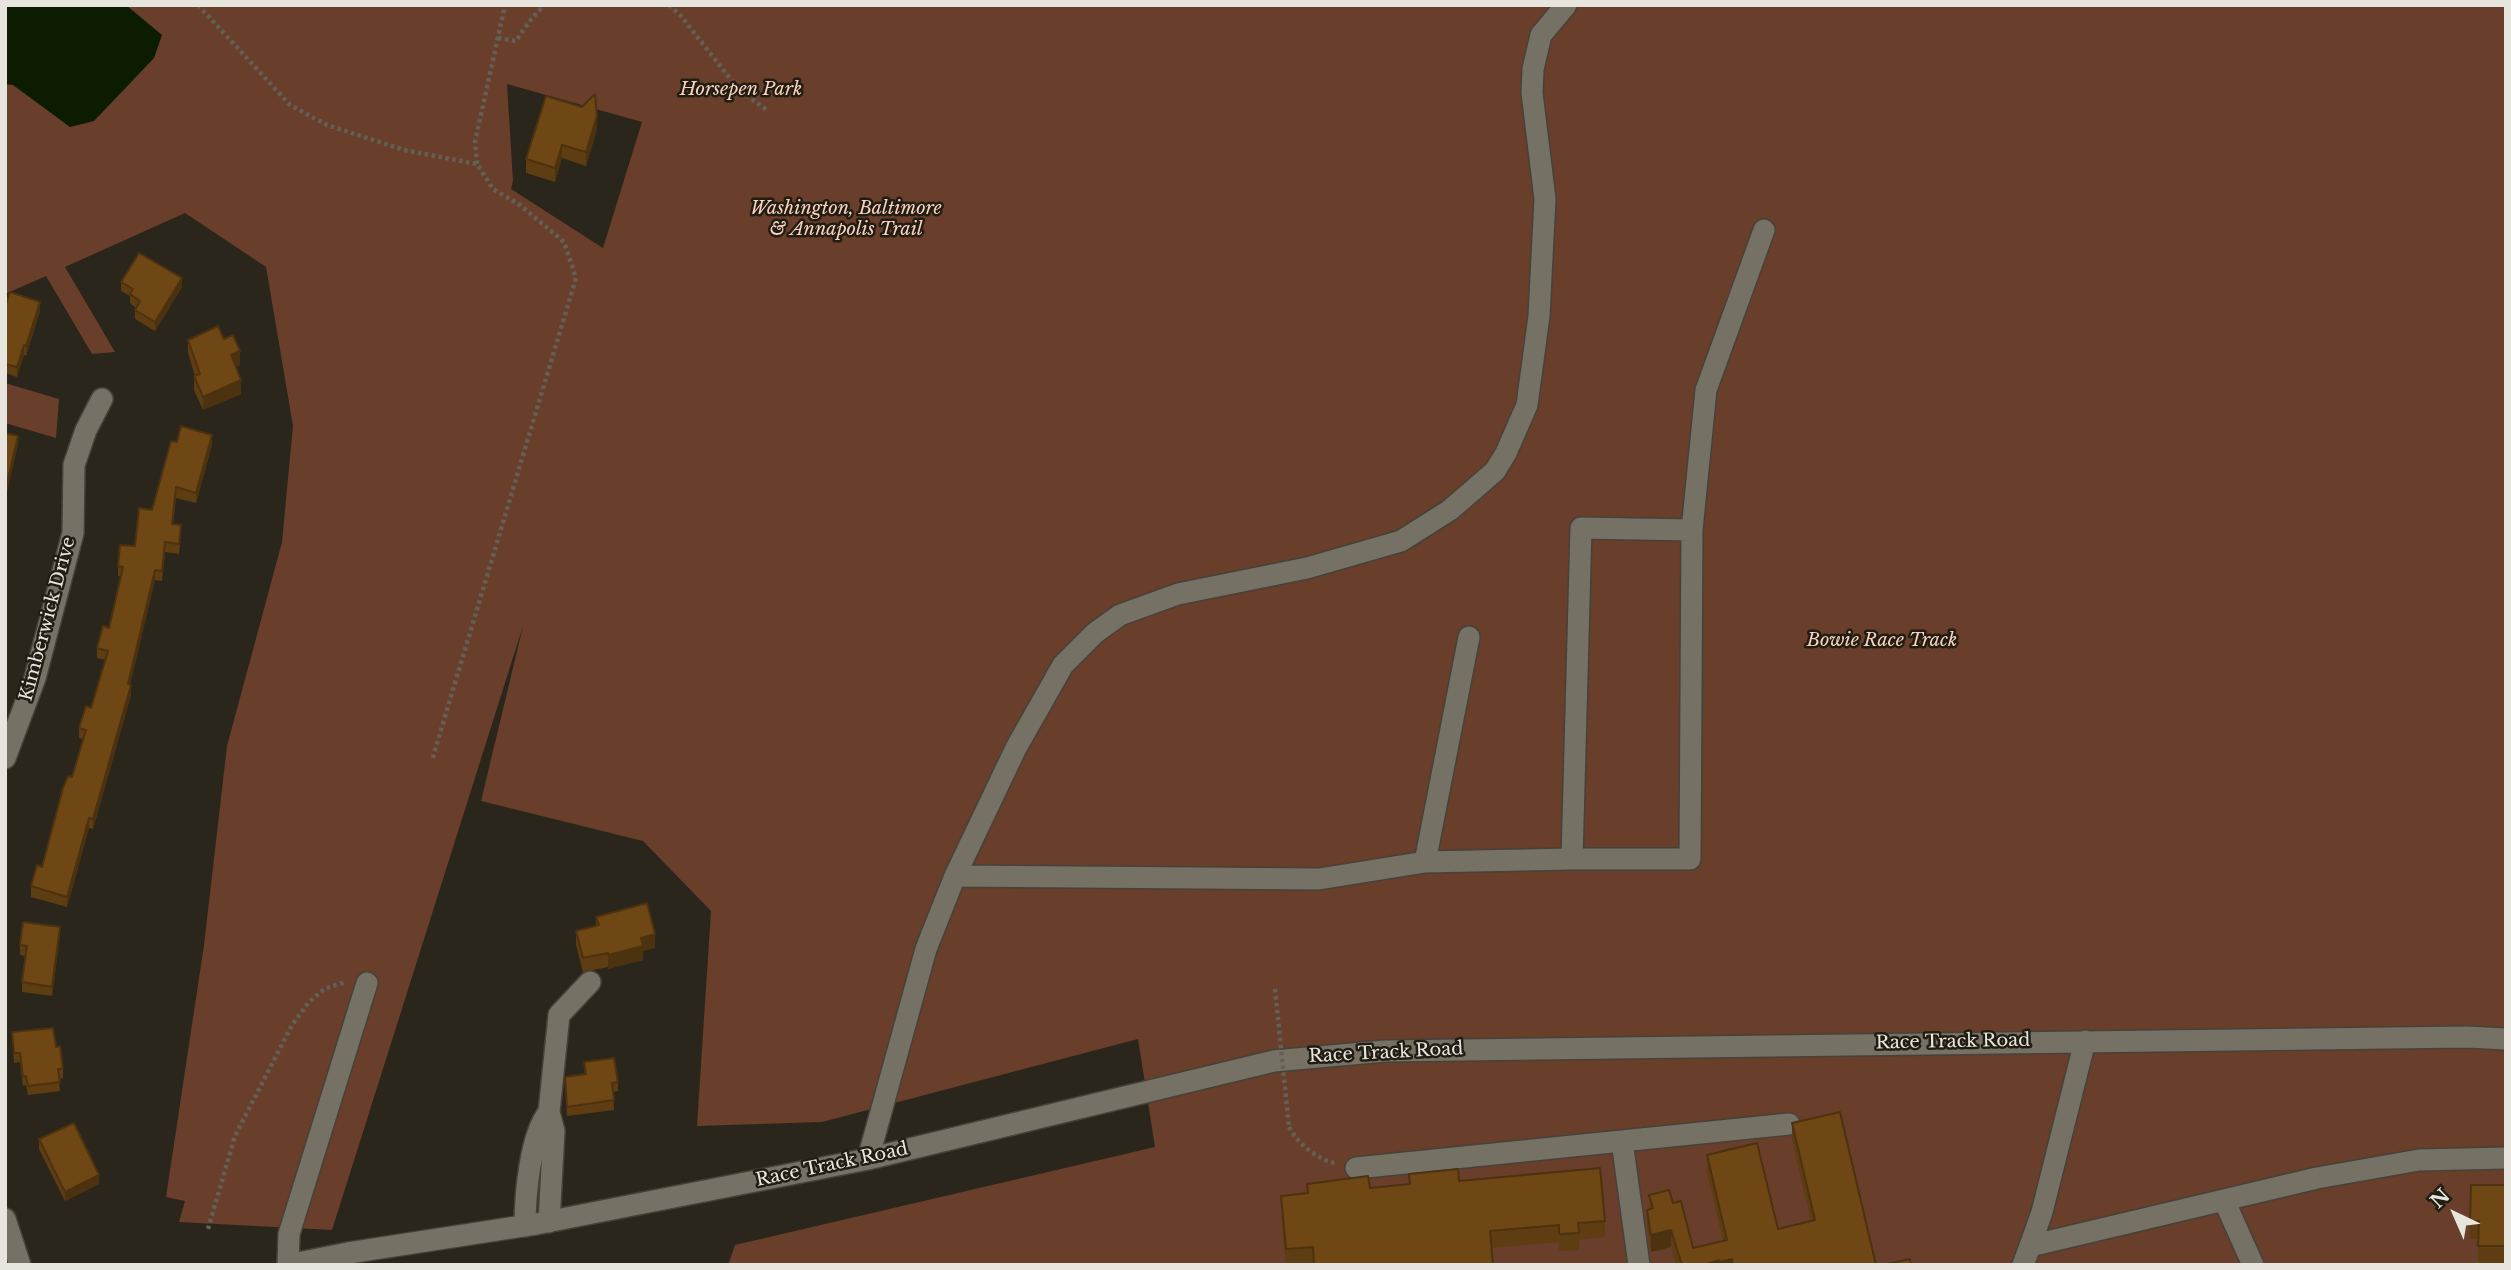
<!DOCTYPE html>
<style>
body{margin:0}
#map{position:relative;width:2511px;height:1270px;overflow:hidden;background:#2a261b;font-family:"Libre Baskerville",serif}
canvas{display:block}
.frame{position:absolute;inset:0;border:7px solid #e8e5de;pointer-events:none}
.north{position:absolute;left:2420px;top:1179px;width:70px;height:70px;-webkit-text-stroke:5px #211d12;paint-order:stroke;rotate:316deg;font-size:19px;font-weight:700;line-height:28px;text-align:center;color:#e8e5de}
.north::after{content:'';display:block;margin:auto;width:24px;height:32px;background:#e8e5de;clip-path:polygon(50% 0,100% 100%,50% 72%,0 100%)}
</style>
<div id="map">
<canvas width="2511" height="1270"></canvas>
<div class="frame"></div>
<div class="north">N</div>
</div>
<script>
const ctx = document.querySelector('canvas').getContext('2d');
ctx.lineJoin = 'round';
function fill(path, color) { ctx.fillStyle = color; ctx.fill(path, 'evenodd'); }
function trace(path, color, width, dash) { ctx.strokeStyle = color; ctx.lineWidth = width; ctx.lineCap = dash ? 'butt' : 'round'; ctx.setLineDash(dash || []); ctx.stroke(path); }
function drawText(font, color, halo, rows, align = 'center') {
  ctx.font = font + ' "Libre Baskerville",serif'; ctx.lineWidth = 5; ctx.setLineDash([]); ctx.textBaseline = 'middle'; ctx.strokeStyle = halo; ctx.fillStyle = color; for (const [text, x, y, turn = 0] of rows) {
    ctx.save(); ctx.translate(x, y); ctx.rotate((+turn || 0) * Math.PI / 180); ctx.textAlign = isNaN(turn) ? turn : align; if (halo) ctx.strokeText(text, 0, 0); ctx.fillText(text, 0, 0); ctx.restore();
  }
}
fill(new Path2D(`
 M5 5H2506V1265H728L735 1245 1155 1147 1138 1039 822 1122 697 1126 711 911 643 841 481 801 523 626 332 1230 179 1222 185 1201 166 1197 204 945 227 746 282 542 293 426 266 267 185 213 65 267 115 352 92 354 46 276 5 294ZM507 84 642 122 603 248 511 189 513 181Z
 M5 383 59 399 56 438 5 423Z`), '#693e2a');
fill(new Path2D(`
 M5 5H126L162 35 154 58 94 121 70 127 13 85 5 84Z`), '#0b1c00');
const minor = new Path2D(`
 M1692 530 1706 390 1764 230
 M5 758 35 678 73 533 74 465 86 430 102 399
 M1425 862 1469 637
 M955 876 1319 879 1425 862 1572 859H1690L1692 530 1581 528 1572 859
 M549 1112 559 1015 590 982
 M1622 1141 1639 1265
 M868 1159 926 949 955 876 1016 748 1063 665 1095 633 1120 615 1178 594 1307 568 1401 541 1450 510 1495 471 1506 453 1527 405 1539 316 1545 199 1532 93 1533 69 1541 35 1566 5
 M1356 1168 1789 1124
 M2224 1200 2253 1265
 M5 1219 20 1265
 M525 1226C525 1196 530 1135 549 1112L554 1131 549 1222
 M2030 1246 2042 1212 2085 1041
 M288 1265 348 1253 536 1224 868 1159 1274 1061 1385 1051 2467 1037 2506 1039
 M288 1265 289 1234 367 983
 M2023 1265 2030 1246 2317 1178 2419 1160 2506 1158`);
trace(minor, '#46423a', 24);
trace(new Path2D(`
 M198 5 290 105 327 125 404 150 477 164 493 189 520 205 564 242 576 278 432 760
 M669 5 681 16 739 90 767 110
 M498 38 516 41 529 22 544 5
 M477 164 475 142 505 5
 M1289 1127C1298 1144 1317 1159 1337 1164
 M208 1229 235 1136 292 1025 308 1003 324 989 345 982`), '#636056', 4.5, [3.5, 3.5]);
trace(minor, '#767165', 21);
trace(new Path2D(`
 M1275 989 1289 1127`), '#636056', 4.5, [3.5, 3.5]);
fill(new Path2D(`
 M597 129 586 166 562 158 555 182 526 173V159Z
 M121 282 182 287 155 331 135 319V310L136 308 130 303V296L121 291Z
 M5 307 40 311 26 356 24 355 17 377 5 373Z
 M224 339 240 365 236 367 241 394 203 410 194 390V376H195L188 353V340Z
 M177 442 212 445 196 503 176 498 173 524 181 535 179 554 165 552 162 581 155 580 130 684 131 695 93 829 89 828 67 907 31 897V886L42 867 72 777 83 739 79 738V728L91 708 105 660 97 658V648L109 628 121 577 118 576V566L135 546 152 510Z
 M596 917 655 948 643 951V960L608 969V967L583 972 576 945V931L596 926Z
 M60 936 52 996 22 992V982L25 956 20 955V945Z
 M12 1032 56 1047 63 1069V1078L59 1079 60 1091 28 1095 26 1085 23 1086 20 1062 14 1063Z
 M584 1062 618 1082V1091L613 1092 614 1110 567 1116 565 1077 585 1074Z
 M1792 1123 1876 1265H1676L1671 1247 1651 1252 1647 1227V1210L1649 1209V1195L1673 1203 1693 1248 1723 1241 1707 1172V1155L1778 1229 1811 1221 1792 1140Z
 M39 1139 99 1184 65 1201 39 1149Z
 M1409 1174 1459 1181 1605 1221V1237L1579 1240V1250L1559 1251V1242L1491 1248 1493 1265H1313V1263L1286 1265 1281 1213V1196L1307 1193V1184L1370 1188 1409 1184Z
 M2471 1185H2506V1264H2478V1239H2470Z`), '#5f3d12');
fill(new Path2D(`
 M597 116V129L586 166V152Z
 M562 145V158L555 182V168Z
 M182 278V287L155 331V322Z
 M40 302V311L26 356V346Z
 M24 345V355L17 377V367Z
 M240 351V365L231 369V355Z
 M241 380V394L203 410V397Z
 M212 435V445L196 503V493Z
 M18 436V445L6 497V488Z
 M176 487V498L172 534V524Z
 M165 542V552L162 581V571Z
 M155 570V580L128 694V684Z
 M131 685V695L93 829V819Z
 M89 818V828L67 907V897Z
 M60 927V936L52 996V987Z
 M655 934V948L643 951V960L608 969V955L641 938Z
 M99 1175V1184L65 1201V1192Z
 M1671 1230V1247L1651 1252V1235Z
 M1732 1259V1265H1719V1262Z
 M1719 1260V1265H1704Z`), '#4d320f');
const building = new Path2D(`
 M595 94 597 116 586 152 562 145 555 168 526 159 546 96 582 107Z
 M139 253 182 278 155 322 135 310 140 301 130 294 133 289 121 282Z
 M10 292 40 302 26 346 24 345 17 367 5 364V307Z
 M218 326 224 339 233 335 240 351 231 355 241 380 203 397 194 376 200 374 188 340Z
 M181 426 212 435 196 493 176 487 172 524 181 525 179 544 165 542 162 571 155 570 128 684 131 685 93 819 89 818 67 897 31 886 37 865 42 867 63 788 68 776 72 777 86 730 79 728 86 706 91 708 108 651 97 648 103 626 109 628 123 567 118 566 120 545 135 546 139 508 152 510 171 441 177 442Z
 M5 433 18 436 6 488H5Z
 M647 903 655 934 641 938 643 946 608 955V953L583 958 576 931 599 925 596 917Z
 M23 922 60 927 52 987 22 982 27 946 20 945Z
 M53 1028 56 1047 60 1046 63 1069H58L60 1082 28 1086 26 1076 23 1077 20 1053H14L12 1032Z
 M614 1058 618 1082 612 1083 614 1100 567 1107 565 1077 586 1074 584 1062Z
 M1840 1112 1876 1265H1733L1732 1259 1719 1262V1260L1704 1265H1682L1671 1230 1651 1235 1647 1210 1653 1208 1649 1195 1669 1190 1673 1203 1681 1201 1693 1248 1727 1240 1707 1155 1757 1143 1778 1229 1815 1220 1792 1123Z
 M74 1123 99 1175 65 1192 39 1139Z
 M1600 1168 1605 1221 1578 1223 1579 1233 1559 1234V1225L1490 1231 1493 1265H1314L1313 1247 1286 1249 1281 1196 1308 1193 1307 1184 1368 1176 1370 1188 1410 1184 1409 1174 1458 1169 1459 1181Z
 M2471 1185H2506V1246H2478L2479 1221H2470Z
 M1910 1259 1911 1265H1883Z`);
fill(building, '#6e4715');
trace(building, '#4d320f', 2);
drawText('italic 18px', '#fbd2bf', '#211d12', [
 ["Horsepen Park",741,90],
 ["Washington, Baltimore",846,209],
 ["& Annapolis Trail",846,230],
 ["Bowie Race Track",1882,641]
]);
drawText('18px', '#e8e5de', '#211d12', [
 ["Kimberwick Drive",48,619,-75],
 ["Race Track Road",1953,1042,-1],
 ["Race Track Road",1386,1053,-3],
 ["Race Track Road",832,1165,-12]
]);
</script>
